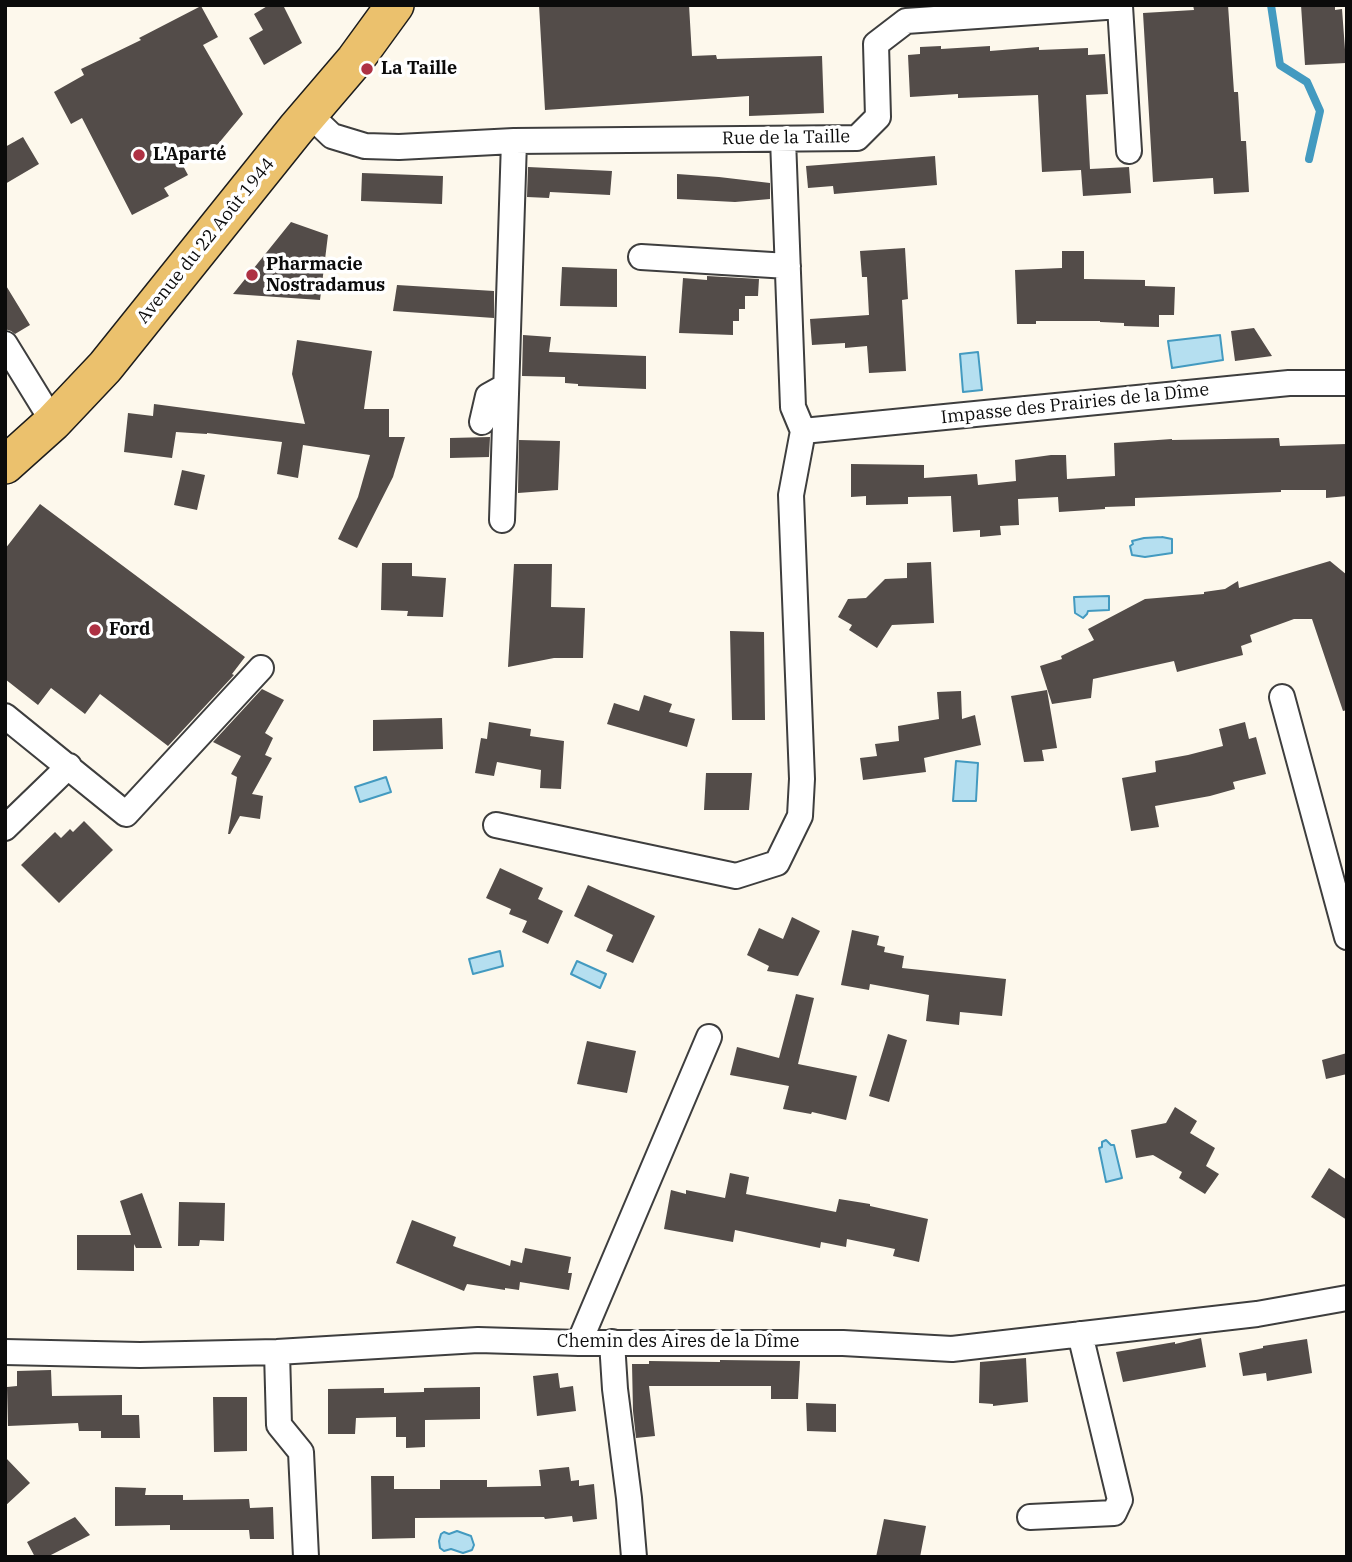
<!DOCTYPE html>
<html>
<head>
<meta charset="utf-8">
<style>
	body { margin:0 }
	#map { position:relative; width:1352px; height:1562px; overflow:hidden; background:#fdf8ec; font-family:"IBM Plex Serif",serif }
	canvas { display:block }
	.frame { position:absolute; inset:0; border:7px solid #0b0b0b; pointer-events:none }
</style>
</head>
<body>
<div id="map">
<canvas width="1352" height="1562"></canvas>
<div class="frame"></div>
</div>
<script>
const ctx = document.querySelector('canvas').getContext('2d');
ctx.lineJoin = 'round';
function fillPath(path, color) {
  ctx.fillStyle = color;
  ctx.fill(path, 'evenodd');
}
function poly(rows) {
  const path = new Path2D();
  for (const r of rows) {
    path.moveTo(r[0], r[1]);
    for (let i = 2; i < r.length; i += 2) path.lineTo(r[i], r[i + 1]);
  }
  return path;
}
function strokePath(path, color, width, dash) {
  ctx.strokeStyle = color;
  ctx.lineWidth = width;
  ctx.lineCap = dash ? 'butt' : 'round';
  ctx.setLineDash(dash || []);
  ctx.stroke(path);
}
function label(font, color, halo, rows, align = 'center') {
  ctx.font = font + ' "IBM Plex Serif",serif';
  ctx.lineWidth = 7;
  ctx.setLineDash([]);
  ctx.textBaseline = 'middle';
  ctx.strokeStyle = halo;
  ctx.fillStyle = color;
  for (const [text, x, y, turn = 0] of rows) {
    ctx.save();
    ctx.translate(x, y);
    ctx.rotate((+turn || 0) * Math.PI / 180);
    ctx.textAlign = isNaN(turn) ? turn : align;
    if (halo) ctx.strokeText(text, 0, 0);
    ctx.fillText(text, 0, 0);
    ctx.restore();
  }
}
const water = poly([
	[1220,335,1223,360,1172,368,1168,341,1220,335],
	[978,352,982,390,963,392,960,354,978,352],
	[1162,537,1172,539,1172,553,1145,557,1132,555,1130,546,1133,544,1132,541,1144,538,1162,537],
	[1109,596,1109,610,1088,611,1087,614,1083,618,1075,613,1074,597,1109,596],
	[956,761,978,763,976,801,953,801,956,761],
	[386,777,391,792,360,802,355,787,386,777],
	[500,951,503,966,473,974,469,959,500,951],
	[577,961,606,974,600,988,571,974,577,961],
	[1106,1140,1111,1145,1114,1145,1122,1178,1106,1182,1099,1148,1102,1147,1102,1142,1106,1140],
	[457,1531,471,1536,474,1545,472,1550,463,1553,451,1549,444,1551,440,1548,439,1541,441,1534,444,1532,449,1534,457,1531]
]);
fillPath(water, '#b5dff0');
strokePath(water, '#439ac0', 2);
strokePath(poly([
	[1271,5,1280,65,1307,82,1320,111,1309,159]
]), '#439ac0', 8);
fillPath(poly([
	[269,5,283,5,302,43,264,65,249,38,263,30,254,14],
	[539,5,689,5,692,56,716,55,717,59,822,56,824,113,749,116,749,96,545,110],
	[1193,5,1228,5,1234,92,1238,92,1241,141,1246,141,1249,192,1214,194,1213,178,1153,182,1143,13,1194,10],
	[1301,5,1335,5,1335,10,1342,9,1346,63,1305,65],
	[201,6,218,37,203,45,243,114,218,144,181,162,188,175,164,188,169,196,132,215,82,118,71,124,54,92,84,75,81,69,141,40,139,38],
	[941,46,941,49,990,46,990,51,1039,47,1039,50,1088,48,1088,55,1105,54,1108,94,1086,95,1090,169,1129,167,1131,193,1083,196,1081,170,1042,172,1038,95,958,98,958,94,910,97,908,55,920,54,920,47],
	[23,137,39,164,5,184,5,147],
	[935,156,937,185,834,194,833,186,808,188,806,166],
	[528,167,612,171,610,195,550,192,549,198,527,197],
	[362,173,443,176,442,204,361,201],
	[677,174,719,177,770,183,770,199,735,202,677,199],
	[291,222,328,235,320,300,233,294],
	[905,248,908,299,902,300,906,371,869,373,867,346,845,348,845,343,812,345,810,319,869,315,867,277,862,277,860,251],
	[1062,251,1084,251,1084,279,1145,280,1145,286,1175,287,1174,315,1159,315,1159,327,1124,326,1124,323,1100,322,1100,321,1036,321,1036,324,1017,324,1015,270,1062,268],
	[562,267,617,269,617,307,560,306],
	[707,276,759,279,758,296,745,296,745,309,739,309,739,321,733,321,733,335,679,333,683,278,707,280],
	[5,284,30,325,15,334,11,331,5,329],
	[397,285,494,291,494,318,393,311],
	[1254,328,1272,356,1235,361,1231,331],
	[523,335,551,337,549,352,646,356,646,389,578,386,578,384,565,383,565,377,522,376],
	[297,340,372,351,364,409,389,409,389,437,405,437,393,477,357,548,338,539,358,497,370,455,303,445,298,478,277,474,282,442,207,433,207,434,176,432,172,458,124,452,128,413,153,416,154,404,305,424,292,374],
	[490,437,489,457,450,458,450,438],
	[1279,438,1280,446,1347,444,1347,496,1326,498,1326,490,1281,490,1281,492,1135,498,1135,506,1105,507,1105,509,1059,512,1058,497,1018,499,1019,525,1000,526,1001,535,980,537,980,530,953,532,951,496,908,497,908,504,866,505,866,496,851,497,851,464,924,465,924,478,977,474,978,485,1016,481,1015,460,1051,455,1066,455,1067,479,1115,476,1114,443,1172,439,1172,440],
	[519,440,560,441,558,490,518,493],
	[182,470,205,475,197,510,174,505],
	[40,504,245,657,232,674,234,675,168,746,100,694,85,714,51,688,38,705,5,679,5,549],
	[1330,561,1347,575,1347,710,1343,711,1312,619,1294,619,1250,635,1252,642,1241,646,1243,655,1177,672,1174,661,1093,679,1091,698,1052,704,1040,666,1062,659,1061,656,1094,640,1088,629,1145,599,1204,594,1204,592,1225,589,1238,581,1239,588],
	[931,562,934,623,892,625,877,648,849,630,852,625,838,617,848,599,866,598,885,579,907,578,907,563],
	[382,563,412,563,412,576,446,578,443,617,407,616,408,611,381,610],
	[514,564,552,564,551,607,585,608,583,658,554,658,508,667],
	[730,631,764,632,765,720,732,720],
	[262,689,284,700,265,733,273,738,265,755,272,758,252,794,263,796,260,819,240,816,230,834,228,834,237,777,231,774,241,756,213,742],
	[1047,690,1057,748,1042,750,1044,761,1024,762,1011,696],
	[961,691,962,719,975,715,981,745,924,758,926,772,863,780,860,758,877,756,875,744,899,741,898,726,939,719,937,692],
	[644,695,672,704,669,712,695,719,687,747,607,724,614,703,639,711],
	[442,718,443,749,373,751,373,720],
	[489,722,531,729,530,736,564,741,561,789,540,788,541,770,497,762,494,776,475,773,481,738,487,739],
	[1245,722,1249,739,1256,737,1266,774,1233,782,1235,789,1210,796,1155,806,1159,827,1131,831,1122,778,1156,772,1155,761,1188,755,1223,746,1219,729],
	[706,773,752,773,749,810,704,810],
	[84,821,113,850,59,903,21,865,55,832,61,838,70,829,73,832],
	[500,868,543,888,538,899,563,911,548,944,522,932,527,921,509,914,511,909,486,898],
	[588,885,655,916,633,963,606,951,613,935,574,916],
	[792,917,820,931,798,976,767,971,769,966,747,955,759,928,783,939],
	[852,930,879,936,877,945,885,947,884,952,904,956,902,968,1006,979,1002,1016,960,1012,959,1025,926,1021,929,995,870,984,869,990,841,985],
	[796,994,814,998,798,1064,857,1076,846,1120,812,1112,811,1114,783,1109,789,1086,730,1075,737,1047,779,1058],
	[888,1034,907,1040,889,1102,869,1096],
	[587,1041,636,1051,627,1093,577,1084],
	[1347,1053,1347,1074,1326,1079,1322,1060],
	[1175,1107,1197,1121,1190,1133,1215,1148,1206,1166,1219,1174,1205,1194,1179,1178,1182,1172,1153,1155,1136,1158,1131,1130,1166,1123],
	[1329,1168,1347,1180,1347,1220,1311,1197],
	[730,1173,749,1177,746,1194,836,1212,839,1199,870,1204,870,1206,928,1219,919,1262,893,1256,895,1249,847,1239,846,1247,821,1242,820,1248,735,1230,733,1242,664,1229,671,1190,686,1194,686,1190,725,1198],
	[142,1193,162,1248,136,1248,134,1244,134,1271,77,1270,77,1235,131,1235,120,1201],
	[179,1202,225,1203,224,1241,200,1240,199,1246,178,1246],
	[412,1220,456,1237,453,1246,510,1266,511,1260,522,1263,525,1248,571,1257,568,1273,572,1273,569,1290,520,1282,519,1290,505,1288,505,1290,467,1284,464,1291,396,1263],
	[1201,1338,1206,1367,1123,1382,1116,1352,1175,1342,1175,1344],
	[1307,1339,1312,1373,1267,1381,1266,1373,1243,1376,1239,1353,1263,1348,1263,1346],
	[1026,1358,1028,1402,993,1406,993,1404,979,1403,980,1362],
	[720,1360,800,1361,798,1399,771,1399,771,1386,649,1386,655,1436,636,1438,633,1411,632,1364,649,1364,649,1361,720,1362],
	[51,1370,52,1396,122,1395,122,1415,139,1415,140,1438,101,1438,101,1431,79,1431,78,1423,8,1426,7,1387,17,1386,17,1371],
	[558,1373,560,1388,573,1386,576,1411,537,1416,533,1376],
	[480,1387,480,1419,425,1420,425,1447,406,1448,406,1437,396,1437,396,1417,356,1418,355,1434,328,1434,328,1389,384,1388,384,1393,424,1392,424,1388],
	[213,1397,247,1397,247,1451,214,1452],
	[806,1403,836,1404,836,1432,807,1431],
	[5,1457,30,1483,5,1506],
	[569,1467,571,1481,579,1480,579,1486,594,1484,597,1519,573,1522,572,1516,545,1519,544,1517,415,1518,415,1538,372,1539,371,1476,394,1476,394,1489,440,1489,440,1480,487,1480,487,1487,541,1486,539,1470],
	[115,1487,146,1488,145,1495,183,1495,183,1500,249,1499,250,1508,273,1507,274,1539,250,1539,249,1530,170,1530,170,1525,115,1526],
	[75,1517,90,1535,47,1557,35,1557,27,1542],
	[884,1519,926,1526,920,1557,876,1557]
]), '#534c49');
const street = poly([
	[309,114,332,136,365,146,399,147,514,141,857,138,878,117,876,44,906,21,1120,6,1129,151],
	[641,257,788,266],
	[5,344,53,422],
	[482,422,488,396,506,386],
	[803,431,1289,383,1347,383],
	[502,520,514,141],
	[1282,697,1347,937],
	[5,716,126,814,261,668],
	[496,825,736,876,777,863,800,816,802,779,791,495,803,431,793,407,783,139],
	[5,828,69,766],
	[612,1342,615,1389,629,1498,634,1557],
	[579,1343,709,1037],
	[5,1352,140,1355,277,1352,478,1340,579,1343,843,1343,952,1349,1257,1314,1347,1298],
	[277,1352,279,1425,301,1452,306,1557],
	[1030,1517,1114,1513,1120,1500,1080,1334]
]);
const primary = poly([
	[5,465,53,422,105,367,296,129,355,60,395,5]
]);
strokePath(street, '#3e3e3e', 28);
strokePath(primary, '#1c1c1c', 40);
strokePath(street, '#fff', 24);
strokePath(primary, '#ebc16d', 37);
for (const [x, y, r, color] of [
	[367,69,7,"#ae3143"],
	[139,155,7,"#ae3143"],
	[252,275,7,"#ae3143"],
	[95,630,7,"#ae3143"]
]) {
  const dot = new Path2D();
  dot.arc(x, y, r, 0, 2 * Math.PI);
  ctx.fillStyle = color;
  ctx.fill(dot);
  strokePath(dot, '#fff', 2.5);
}
label('bold 18px', '#0b0b0b', '#fff', [
	["La Taille",381,69],
	["L'Aparté",153,155],
	["Pharmacie",266,265],
	["Nostradamus",266,286],
	["Ford",109,630]
], 'left');
label('18px', '#0b0b0b', '#fff', [
	["Rue de la Taille",786,138,-1],
	["Avenue du 22 Août 1944",206,241,-51],
	["Impasse des Prairies de la Dîme",1075,404,-6],
	["Chemin des Aires de la Dîme",678,1342]
]);
</script>
</body>
</html>
